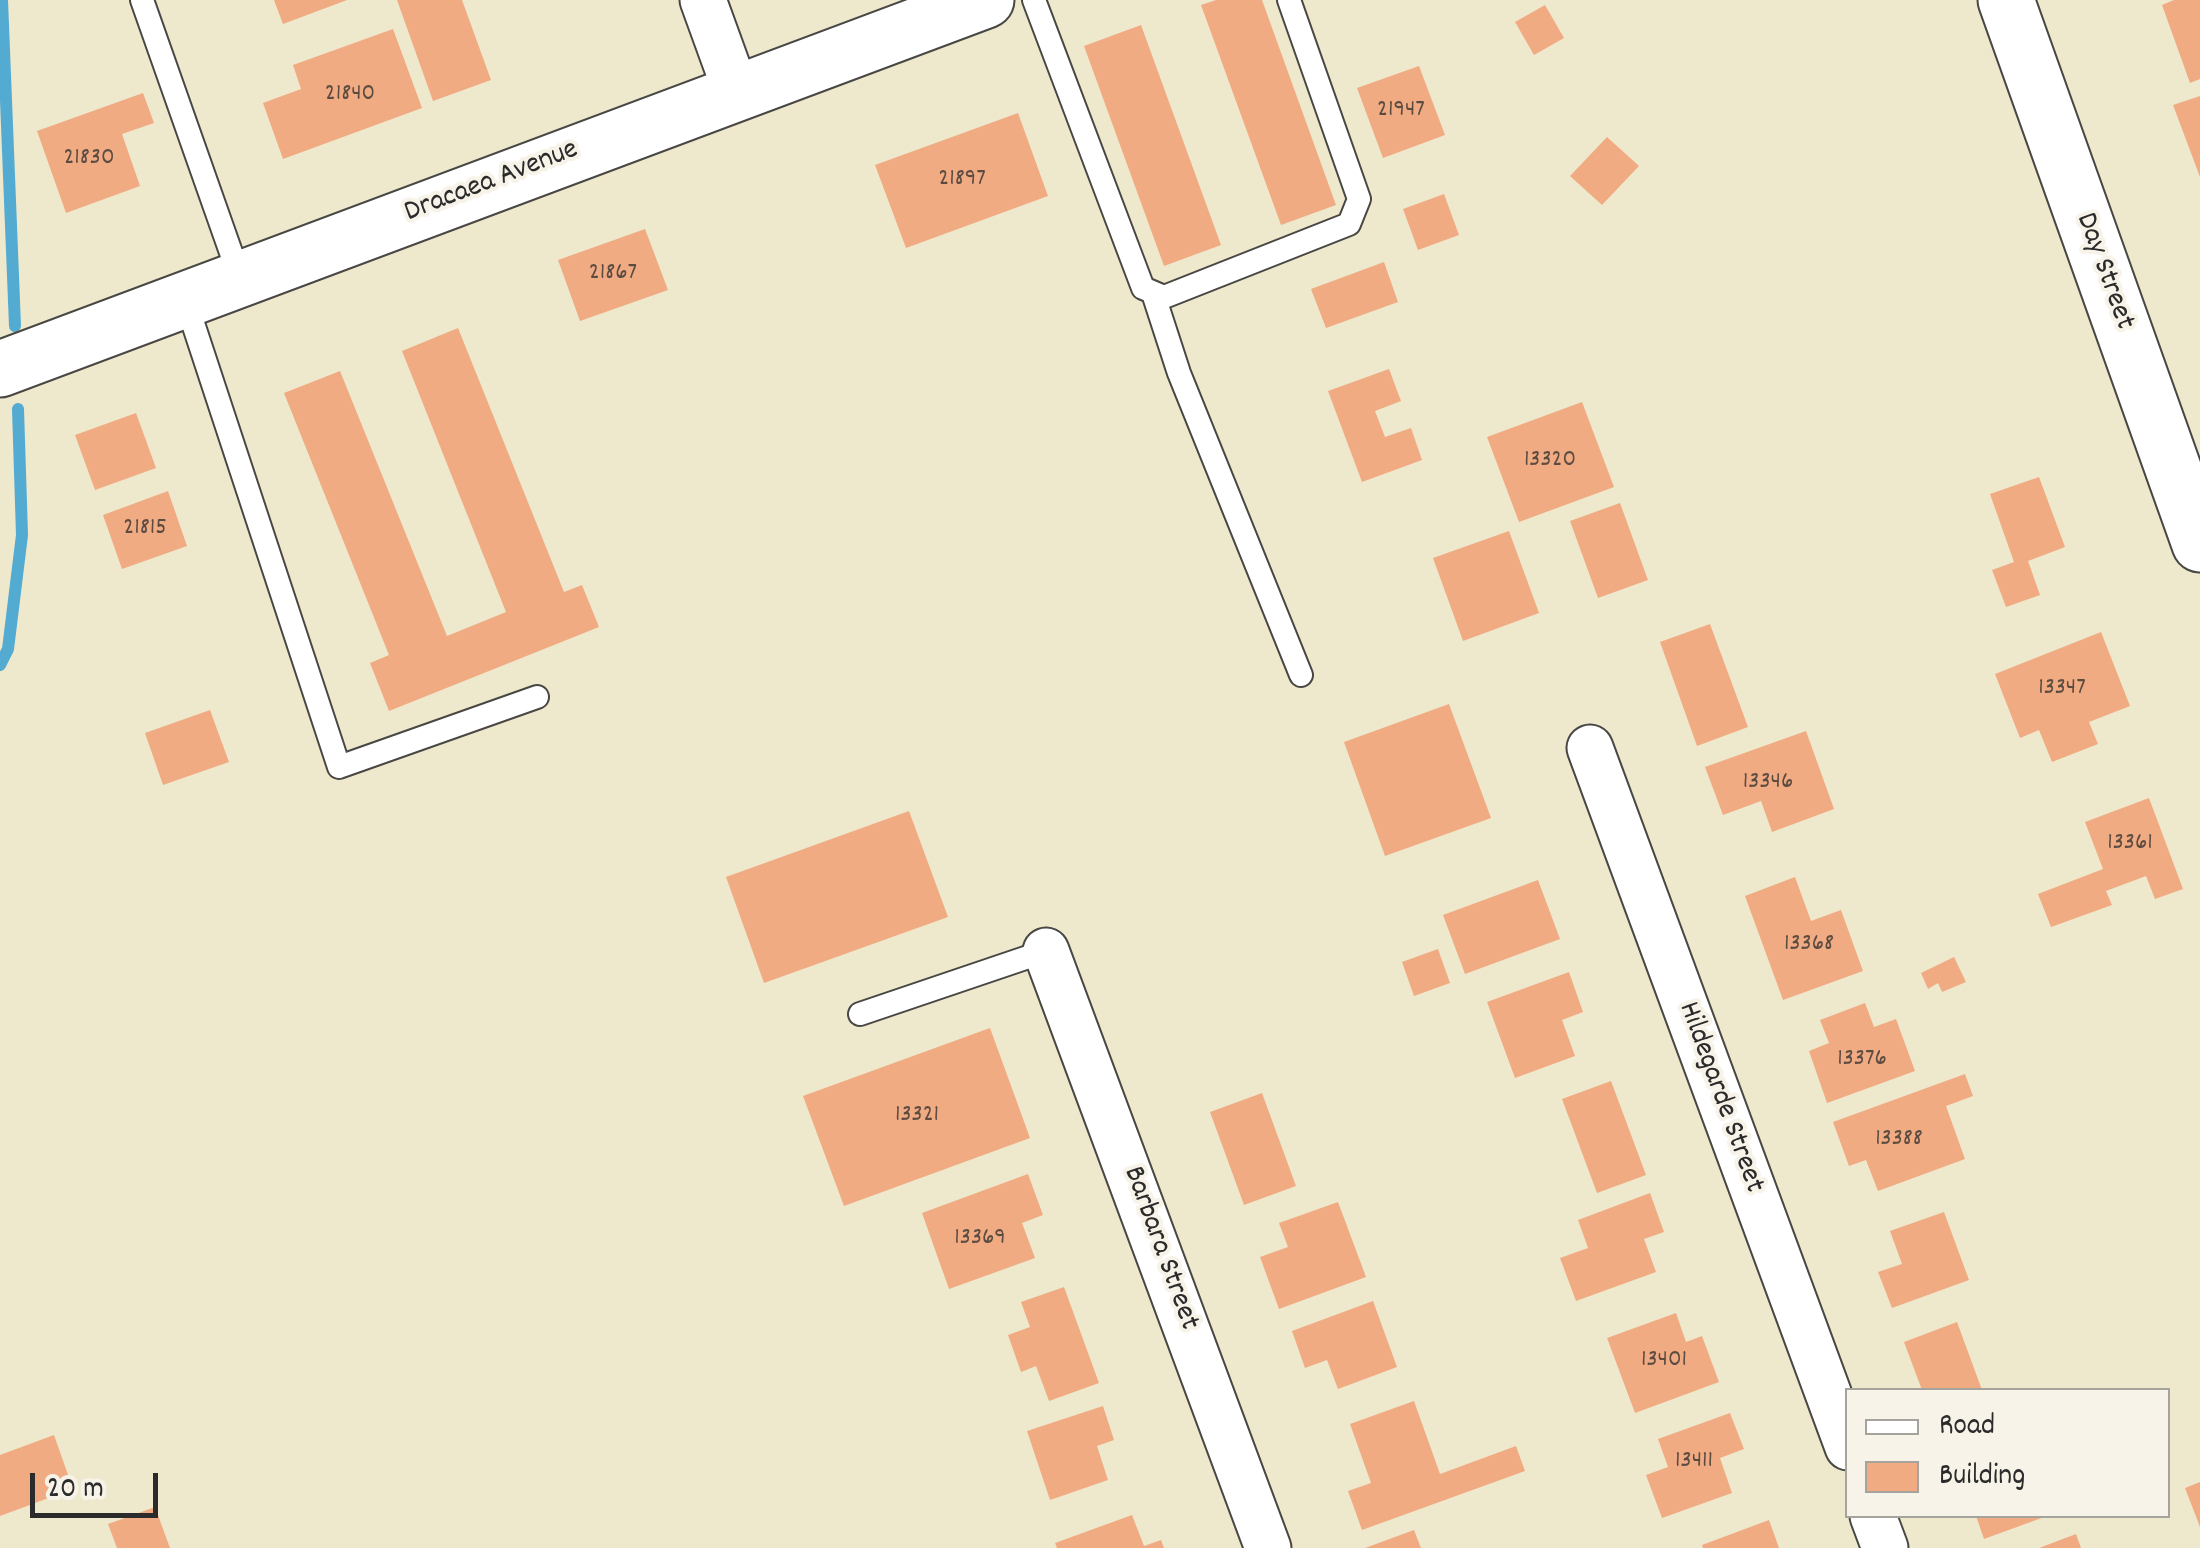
<!DOCTYPE html>
<html>
<head>
<meta charset="utf-8">
<style>
	body { margin:0 }
	#map { position:relative; width:2200px; height:1548px; overflow:hidden; background:#eee8cd; font-family:Dekko,sans-serif }
	canvas { display:block }
	.legend { position:absolute; left:1845px; top:1388px; width:325px; height:130px; box-sizing:border-box; background:#f7f3e8; border:2px solid #a5a39c; margin:0; padding:12px 18px; list-style:none; font-size:30px; color:#2b2b2b }
	.legend li { display:flex; align-items:center; gap:20px; height:50px }
	.legend b { width:50px; border:2px solid #a5a39c }
	.scale { position:absolute; left:30px; top:1473px; width:128px; height:45px; box-sizing:border-box; border:5px solid #2b2b2b; border-top:0; padding-left:12px; font-size:30px; line-height:35px; white-space:nowrap; color:#2b2b2b; -webkit-text-stroke:8px #f7f3e8; paint-order:stroke }
</style>
</head>
<body>
<div id="map">
<canvas width="2200" height="1548"></canvas>
<ul class="legend">
<li><b style="height:12px;background:#fff"></b>Road</li>
<li><b style="height:28px;background:#f1ab83"></b>Building</li>
</ul>
<div class="scale">20 m</div>
</div>
<script>
const ctx = document.querySelector('canvas').getContext('2d');
ctx.lineJoin = 'round';
function poly(rows) {
  const path = new Path2D();
  for (const r of rows) {
    path.moveTo(r[0], r[1]);
    for (let i = 2; i < r.length; i += 2) path.lineTo(r[i], r[i + 1]);
  }
  return path;
}
function strokePath(path, color, width, dash) {
  ctx.strokeStyle = color;
  ctx.lineWidth = width;
  ctx.lineCap = dash ? 'butt' : 'round';
  ctx.setLineDash(dash || []);
  ctx.stroke(path);
}
function fillPath(path, color) {
  ctx.fillStyle = color;
  ctx.fill(path, 'evenodd');
}
function label(font, color, halo, rows, align = 'center') {
  ctx.font = font + ' Dekko,sans-serif';
  ctx.lineWidth = 8;
  ctx.setLineDash([]);
  ctx.textBaseline = 'middle';
  ctx.strokeStyle = halo;
  ctx.fillStyle = color;
  for (const [text, x, y, turn = 0] of rows) {
    ctx.save();
    ctx.translate(x, y);
    ctx.rotate((+turn || 0) * Math.PI / 180);
    ctx.textAlign = isNaN(turn) ? turn : align;
    if (halo) ctx.strokeText(text, 0, 0);
    ctx.fillText(text, 0, 0);
    ctx.restore();
  }
}
strokePath(poly([
	[2,0,15,326],
	[0,665,8,649,22,535,18,409]
]), '#54abd1', 12);
fillPath(poly([
	[274,0,347,0,283,24],
	[397,0,462,0,491,80,433,101],
	[1216,0,1262,0,1336,205,1281,225,1201,5],
	[2174,0,2200,0,2200,79,2190,83,2162,5],
	[1545,5,1564,38,1534,55,1515,22],
	[1141,25,1221,245,1164,266,1084,46],
	[393,29,422,108,283,159,263,103,301,89,293,65],
	[1419,66,1445,135,1383,158,1357,88],
	[143,93,154,123,122,134,140,186,66,213,37,131],
	[2200,96,2200,177,2173,105],
	[1018,113,1048,196,906,248,875,165],
	[1607,137,1639,166,1602,205,1570,176],
	[1444,194,1459,235,1418,250,1403,209],
	[645,229,668,290,580,321,558,260],
	[1384,262,1398,302,1326,328,1311,289],
	[458,328,564,592,582,585,599,627,389,711,370,663,389,655,284,393,340,371,447,636,506,612,402,351],
	[1389,369,1401,401,1375,411,1385,437,1411,428,1422,460,1362,482,1328,391],
	[1582,402,1614,487,1519,522,1487,437],
	[136,413,156,468,95,490,75,435],
	[2039,477,2065,547,2028,561,2040,595,2006,607,1992,570,2014,562,1990,494],
	[168,491,187,546,122,569,103,515],
	[1620,503,1648,580,1598,598,1570,521],
	[1509,531,1539,613,1463,641,1433,558],
	[1710,624,1748,727,1697,746,1660,642],
	[2101,632,2130,706,2089,722,2098,744,2052,762,2039,730,2020,738,1995,674],
	[1449,704,1491,818,1385,856,1344,742],
	[210,710,229,762,163,785,145,733],
	[1806,731,1834,809,1772,832,1761,801,1723,815,1705,767],
	[2149,798,2183,889,2155,899,2146,876,2106,891,2112,905,2051,927,2038,894,2103,869,2085,822],
	[909,811,948,917,764,983,726,877],
	[1795,877,1811,921,1841,910,1863,971,1783,1000,1745,896],
	[1538,880,1560,939,1465,974,1443,915],
	[1438,949,1450,983,1414,996,1402,962],
	[1954,957,1966,982,1942,992,1938,983,1928,989,1921,973],
	[1569,972,1583,1012,1562,1020,1575,1056,1515,1078,1487,1002],
	[1865,1003,1874,1027,1896,1019,1915,1071,1827,1103,1809,1051,1829,1043,1820,1020],
	[990,1028,1030,1138,844,1206,803,1096],
	[1965,1074,1973,1096,1946,1106,1965,1159,1878,1191,1866,1160,1849,1166,1833,1122],
	[1611,1081,1646,1175,1597,1193,1562,1099],
	[1262,1093,1296,1186,1244,1205,1210,1112],
	[1028,1174,1043,1215,1022,1223,1035,1258,949,1289,922,1213],
	[1650,1193,1664,1232,1644,1239,1656,1272,1576,1301,1560,1258,1588,1248,1578,1220],
	[1338,1202,1366,1277,1279,1309,1260,1257,1288,1247,1279,1223],
	[1944,1212,1969,1280,1892,1308,1878,1272,1902,1264,1890,1231],
	[1064,1287,1099,1383,1049,1401,1036,1366,1021,1372,1008,1335,1030,1327,1021,1302],
	[1373,1301,1397,1367,1338,1389,1327,1360,1305,1368,1292,1331],
	[1676,1313,1686,1342,1702,1336,1719,1382,1635,1413,1607,1338],
	[1957,1322,1982,1390,1922,1390,1904,1342],
	[1414,1401,1440,1474,1516,1446,1525,1471,1362,1530,1348,1491,1371,1483,1350,1424],
	[1103,1406,1114,1440,1097,1446,1108,1480,1050,1500,1027,1431],
	[1730,1413,1744,1449,1720,1458,1732,1493,1662,1518,1646,1475,1668,1467,1658,1439],
	[54,1435,73,1489,0,1516,0,1455],
	[2200,1482,2200,1527,2185,1488],
	[155,1507,170,1548,117,1548,108,1524],
	[1132,1515,1144,1546,1161,1540,1164,1548,1057,1548,1055,1543],
	[1976,1516,2047,1516,1984,1539],
	[1769,1520,1779,1548,1703,1548,1702,1545],
	[1414,1530,1421,1548,1365,1548],
	[2076,1534,2081,1548,2039,1548]
]), '#f1ab83');
const service = poly([
	[142,0,240,278],
	[1034,0,1143,288,1164,297,1349,224,1359,199,1289,0],
	[1153,293,1179,373,1301,675],
	[185,299,339,767,537,697],
	[860,1014,1046,951]
]);
const minor = poly([
	[703,0,736,91],
	[1590,748,1848,1447],
	[1046,951,1268,1548],
	[1873,1516,1885,1548]
]);
const tertiary = poly([
	[0,369,986,0]
]);
const secondary = poly([
	[2006,0,2200,544]
]);
strokePath(service, '#484743', 26);
strokePath(minor, '#484743', 49);
strokePath(tertiary, '#484743', 59);
strokePath(secondary, '#484743', 59);
strokePath(service, '#fff', 22);
strokePath(minor, '#fff', 45);
strokePath(tertiary, '#fff', 55);
strokePath(secondary, '#fff', 55);
label('25px', '#5c4b41', null, [
	["21840",350,96],
	["21947",1401,112],
	["21830",89,160],
	["21897",962,181],
	["21867",613,275],
	["13320",1550,462],
	["21815",145,530],
	["13347",2062,690],
	["13346",1768,784],
	["13361",2130,845],
	["13368",1809,946],
	["13376",1862,1061],
	["13321",917,1117],
	["13388",1899,1141],
	["13369",980,1240],
	["13401",1664,1362],
	["13411",1694,1463]
]);
label('30px', '#2b2b2b', '#f7f3e8', [
	["Dracaea Avenue",492,183,-21],
	["Day Street",2103,272,70],
	["Hildegarde Street",1719,1098,70],
	["Barbara Street",1159,1249,70]
]);
</script>
</body>
</html>
